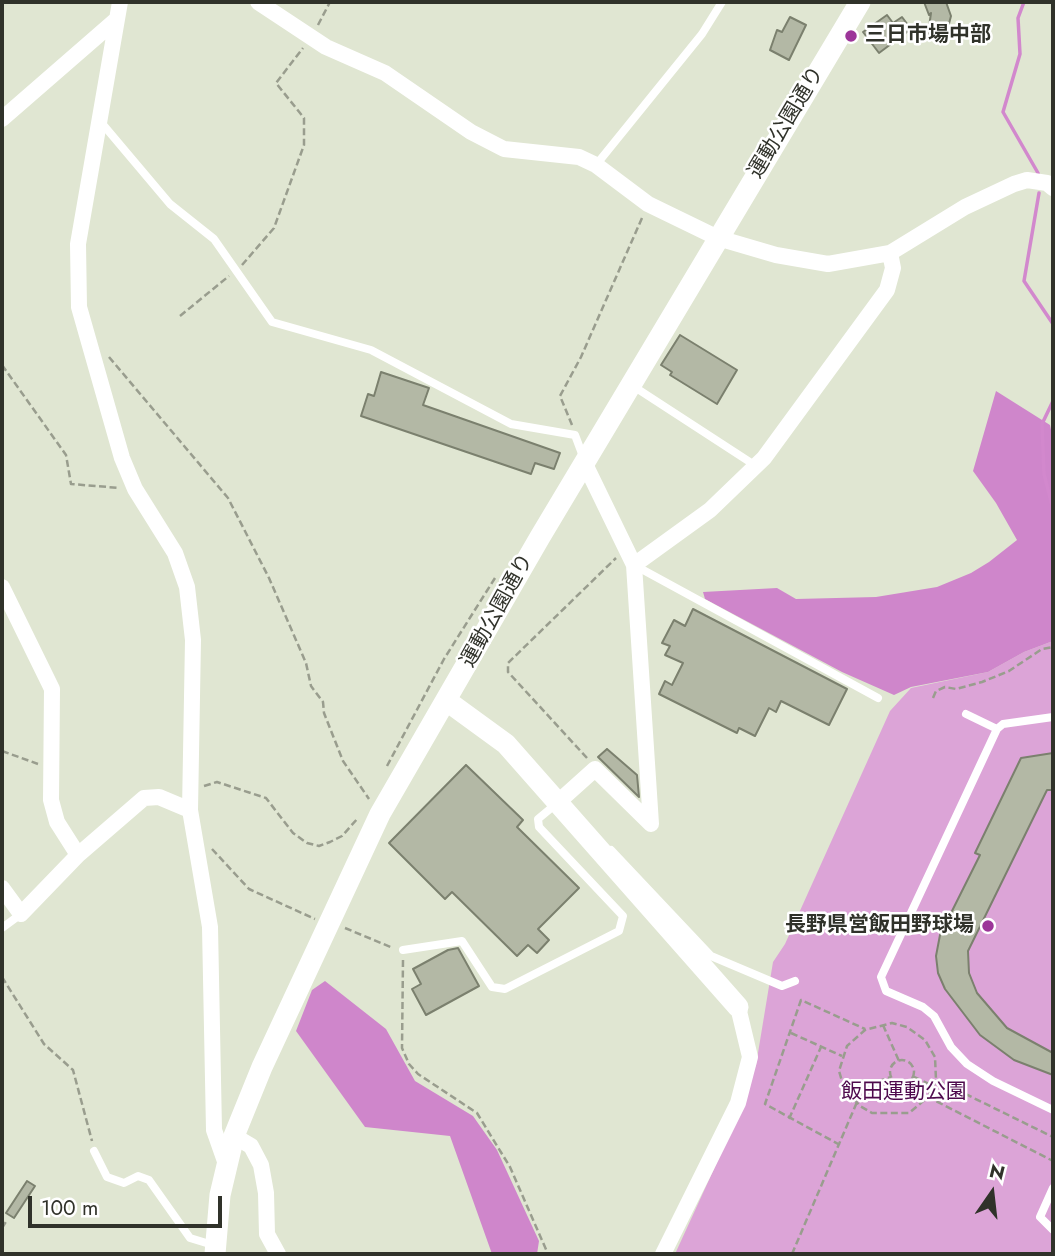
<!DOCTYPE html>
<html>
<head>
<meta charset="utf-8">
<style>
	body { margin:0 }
	#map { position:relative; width:1055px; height:1256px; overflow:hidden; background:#e0e6d2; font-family:Jost,sans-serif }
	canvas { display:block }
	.frame { position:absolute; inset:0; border:4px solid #30322a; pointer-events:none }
	.north { position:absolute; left:957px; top:1158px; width:70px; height:70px; -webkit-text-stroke:5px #fff; paint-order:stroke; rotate:14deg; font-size:19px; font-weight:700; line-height:28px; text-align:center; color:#30322a }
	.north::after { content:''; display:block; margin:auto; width:24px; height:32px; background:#30322a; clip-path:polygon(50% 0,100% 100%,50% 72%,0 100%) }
	.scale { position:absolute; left:28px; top:1196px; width:194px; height:32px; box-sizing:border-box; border:4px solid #30322a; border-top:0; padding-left:9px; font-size:21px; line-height:24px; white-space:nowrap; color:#30322a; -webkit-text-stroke:5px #fff; paint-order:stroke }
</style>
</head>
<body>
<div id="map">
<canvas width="1055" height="1256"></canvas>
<div class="frame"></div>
<div class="north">N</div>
<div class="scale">100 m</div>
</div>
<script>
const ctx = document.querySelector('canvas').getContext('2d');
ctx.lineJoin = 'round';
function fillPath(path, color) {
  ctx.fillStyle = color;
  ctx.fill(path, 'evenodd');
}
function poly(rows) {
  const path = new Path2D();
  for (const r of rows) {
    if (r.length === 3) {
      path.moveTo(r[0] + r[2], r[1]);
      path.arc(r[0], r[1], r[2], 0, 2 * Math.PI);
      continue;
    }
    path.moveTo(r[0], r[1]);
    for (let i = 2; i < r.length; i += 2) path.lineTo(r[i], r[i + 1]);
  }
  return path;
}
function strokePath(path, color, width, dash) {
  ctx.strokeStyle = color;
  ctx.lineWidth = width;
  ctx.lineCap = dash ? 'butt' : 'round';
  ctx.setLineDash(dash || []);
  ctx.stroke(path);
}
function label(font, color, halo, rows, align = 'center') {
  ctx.font = font + ' Jost,"Noto Sans JP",sans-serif';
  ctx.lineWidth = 5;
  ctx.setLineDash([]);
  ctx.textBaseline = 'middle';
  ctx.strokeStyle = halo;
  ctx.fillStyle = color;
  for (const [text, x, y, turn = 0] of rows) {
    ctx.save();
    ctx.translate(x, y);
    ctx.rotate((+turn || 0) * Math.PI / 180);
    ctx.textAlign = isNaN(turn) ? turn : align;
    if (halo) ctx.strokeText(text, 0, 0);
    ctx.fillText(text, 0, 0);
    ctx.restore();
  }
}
fillPath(poly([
	[1053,641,1053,1254,675,1254,719,1158,756,1065,773,962,785,944,890,711,911,688,988,672,1024,652]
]), '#dca4d7');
fillPath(poly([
	[996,391,1050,425,1053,439,1053,641,1024,652,988,672,911,687,894,695,842,672,705,599,703,592,777,588,796,599,876,597,937,587,971,573,989,562,1017,540,996,503,973,471],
	[325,981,386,1029,415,1081,473,1116,497,1150,539,1241,537,1254,492,1254,450,1136,365,1127,296,1031,312,990]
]), '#cf86cb');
strokePath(poly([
	[1024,2,1018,18,1020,54,1003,112,1038,173],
	[1039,193,1024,281,1053,324],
	[1053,401,1042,424,1044,474,1053,509]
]), '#d288cd', 3.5);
const building = poly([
	[924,2,946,2,951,16,945,39,928,34,931,13,929,15,924,2],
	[887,15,893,23,902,17,911,29,879,53,863,32,887,15],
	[790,17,806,25,789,60,770,50,777,30,782,32,790,17],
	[680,335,737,370,717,404,670,375,672,372,661,365,680,335],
	[381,372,429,388,423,405,560,453,554,469,535,463,531,474,361,416,368,394,374,396,381,372],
	[693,609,847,689,829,725,781,701,776,712,769,708,755,736,739,728,737,733,659,694,665,681,672,685,683,663,665,655,670,646,662,643,674,620,685,626,693,609],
	[607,749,637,775,639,797,598,757,607,749],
	[1053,753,1053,790,1047,790,968,951,969,973,977,993,1007,1028,1053,1053,1053,1075,1014,1060,980,1035,945,989,938,973,936,956,940,935,980,855,975,853,1021,758,1053,753],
	[466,765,523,820,517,827,579,888,538,929,549,940,537,953,528,945,517,956,452,892,445,899,389,843,466,765],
	[458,948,479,986,426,1015,412,989,421,984,413,969,448,950,458,948],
	[27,1181,35,1186,14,1218,6,1213,27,1181]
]);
fillPath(building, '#b3b8a5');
strokePath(building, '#7b806e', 2);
strokePath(poly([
	[318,25,330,2],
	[242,265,274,228,304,145,304,118,276,83,303,48],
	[180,316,229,276],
	[109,357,228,498,269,578,306,663,311,686,323,702,324,713,343,761,369,799],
	[2,365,66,455,71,484,120,488],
	[572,425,560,396,581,357,642,218],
	[933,698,936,691,945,687,956,689,982,682,1009,671,1042,649,1053,647],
	[2,751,38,764],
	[587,758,508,672,508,663,616,558],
	[387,766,444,659,495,578],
	[204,786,217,782,266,798,293,833,307,843,319,846,330,842,342,836,358,818],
	[212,849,249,889,315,919],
	[345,928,393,948],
	[403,960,402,1048,409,1064,418,1074,477,1113,510,1167,548,1254],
	[2,977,44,1044,73,1070,92,1141],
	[883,1025,899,1061],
	[791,1033,842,1056],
	[902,1072,12],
	[914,1077,933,1086],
	[937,1080,1053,1137],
	[848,1091,891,1077],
	[928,1097,936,1080,935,1057,925,1040,907,1027,892,1023,865,1030,847,1046,839,1071,844,1088,860,1106,872,1113,909,1113,928,1097,1053,1161],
	[789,1119,821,1047],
	[840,1145,765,1104,801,1000,865,1029],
	[2,1228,7,1220],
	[792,1254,857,1102]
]), '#999d8e', 2.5, [7, 3.5]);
strokePath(poly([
	[100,121,170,204,214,239,272,322,371,350,511,424,575,435,584,459],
	[596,165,702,34,722,2],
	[633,386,756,466],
	[634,565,878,698],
	[966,714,997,729],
	[1053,717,1003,724,997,729,881,977,886,991,923,1007,934,1016,951,1047,967,1064,993,1081,1053,1110],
	[611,850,711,956,782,986,795,981],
	[2,928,21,914],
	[403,950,462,941,492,987,505,989,619,931,623,916,539,827,538,819,556,804],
	[94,1151,107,1177,124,1183,138,1176,149,1180,190,1238,213,1245],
	[1053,1188,1040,1217,1053,1230]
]), '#fff', 8);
strokePath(poly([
	[120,2,78,244,79,307,122,458,135,489,175,553,187,587,193,640,190,810,210,927,214,1130,226,1164],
	[258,2,326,47,385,73,471,132,504,149,579,157,596,165,648,204,718,238,776,255,828,264,890,253,965,207,1014,184,1027,180,1047,183,1053,188],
	[2,119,117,19],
	[634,565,710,510,764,458,887,290,893,268,890,253],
	[2,587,52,689,51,800,57,822,78,855],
	[556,804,595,769,651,824,634,565,584,462],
	[2,888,21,914,78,855,144,798,159,797,190,810],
	[234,1136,251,1146,261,1165,266,1193,267,1234,278,1254],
	[663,1254,738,1103,750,1057,738,1007]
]), '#fff', 16);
strokePath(poly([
	[447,701,506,744,738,1007],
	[215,1254,220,1195,234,1136,262,1067,380,814,540,537,860,2]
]), '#fff', 21);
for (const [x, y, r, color] of [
	[851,36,7,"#9c3599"],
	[988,926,7,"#9c3599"]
]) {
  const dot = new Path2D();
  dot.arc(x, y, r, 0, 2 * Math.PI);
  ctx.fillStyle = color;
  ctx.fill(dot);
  strokePath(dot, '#fff', 2.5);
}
label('bold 21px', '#30322a', '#fff', [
	["三日市場中部",865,36],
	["長野県営飯田野球場",974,926,"right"]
], 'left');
label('21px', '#30322a', '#fff', [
	["運動公園通り",787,123,-59],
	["運動公園通り",498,611,-61]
]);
label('21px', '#4e0a4d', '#fff', [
	["飯田運動公園",904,1093]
]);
</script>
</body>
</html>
